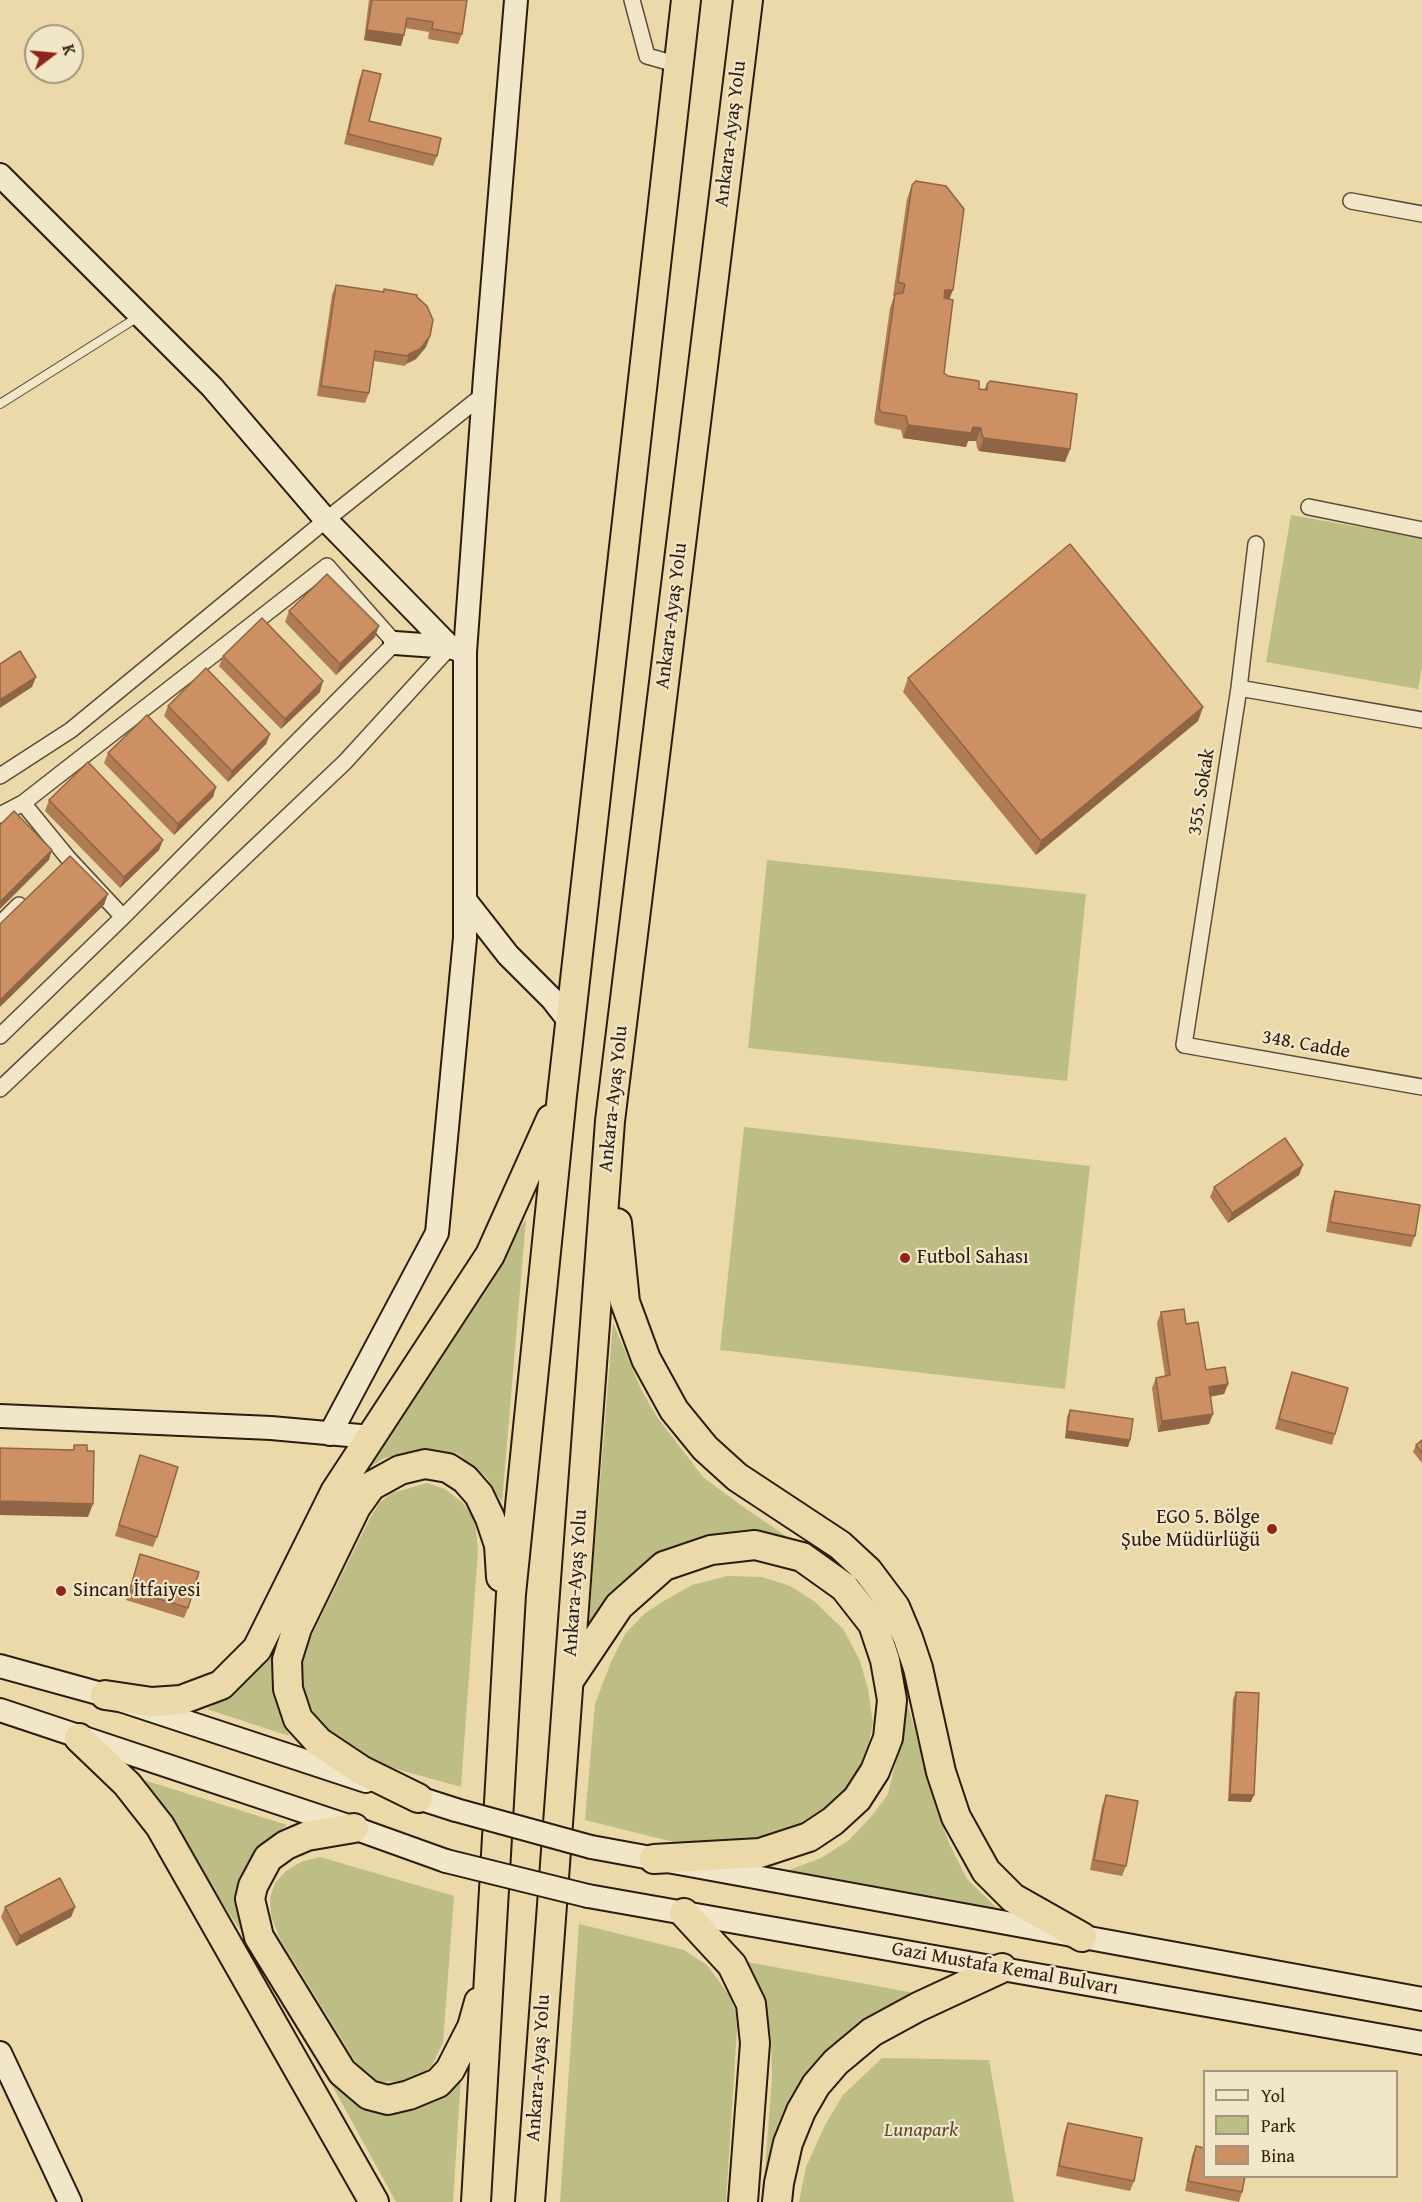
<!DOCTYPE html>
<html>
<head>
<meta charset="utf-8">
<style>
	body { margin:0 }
	#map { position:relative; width:1422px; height:2202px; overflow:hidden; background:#ebd9aa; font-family:"Gentium Book Plus",serif }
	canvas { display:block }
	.legend { position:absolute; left:1203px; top:2070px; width:195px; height:108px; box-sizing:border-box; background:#f2e6c8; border:2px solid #a3957e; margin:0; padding:8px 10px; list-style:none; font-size:18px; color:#2c1b0f }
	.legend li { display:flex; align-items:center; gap:12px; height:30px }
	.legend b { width:30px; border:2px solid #a3957e }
	.north { position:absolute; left:24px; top:24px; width:60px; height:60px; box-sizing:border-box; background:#f2e6c8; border:2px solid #a3957e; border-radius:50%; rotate:74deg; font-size:16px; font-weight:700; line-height:24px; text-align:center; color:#2c1b0f }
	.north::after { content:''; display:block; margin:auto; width:21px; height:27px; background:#8f2418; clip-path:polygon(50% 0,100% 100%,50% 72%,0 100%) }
</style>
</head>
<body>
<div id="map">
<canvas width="1422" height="2202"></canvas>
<ul class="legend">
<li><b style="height:8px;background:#f2e6c8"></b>Yol</li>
<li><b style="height:16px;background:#bdbe85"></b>Park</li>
<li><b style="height:16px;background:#cc9062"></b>Bina</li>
</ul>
<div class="north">K</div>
</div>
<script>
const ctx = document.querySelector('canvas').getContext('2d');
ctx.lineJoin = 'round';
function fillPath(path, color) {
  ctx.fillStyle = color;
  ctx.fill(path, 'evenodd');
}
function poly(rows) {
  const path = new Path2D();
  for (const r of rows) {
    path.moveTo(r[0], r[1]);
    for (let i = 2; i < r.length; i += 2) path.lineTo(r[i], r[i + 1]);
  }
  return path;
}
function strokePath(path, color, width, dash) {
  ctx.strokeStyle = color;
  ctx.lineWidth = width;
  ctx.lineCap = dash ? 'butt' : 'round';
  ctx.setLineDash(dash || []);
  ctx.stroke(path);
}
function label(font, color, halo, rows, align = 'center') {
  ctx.font = font + ' "Gentium Book Plus",serif';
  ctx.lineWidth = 4.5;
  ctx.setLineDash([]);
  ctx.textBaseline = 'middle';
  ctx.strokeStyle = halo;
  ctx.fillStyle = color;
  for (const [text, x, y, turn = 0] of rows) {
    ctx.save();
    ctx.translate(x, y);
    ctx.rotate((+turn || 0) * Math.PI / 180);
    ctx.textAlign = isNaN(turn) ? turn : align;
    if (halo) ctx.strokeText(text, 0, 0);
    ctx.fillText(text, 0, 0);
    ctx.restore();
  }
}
fillPath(poly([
	[1291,515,1422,538,1422,667,1418,689,1266,662],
	[767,860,1086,894,1067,1081,748,1048],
	[744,1127,1090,1166,1065,1389,720,1350],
	[526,1219,502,1502,487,1478,457,1453,436,1450,408,1453,384,1458,363,1472],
	[613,1323,641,1389,657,1417,703,1477,742,1506,846,1577,719,1544,588,1630],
	[427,1483,445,1489,463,1503,475,1520,478,1550,461,1787,353,1757,323,1728,310,1706,302,1681,302,1655,370,1518,380,1502,392,1493],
	[727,1576,762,1577,790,1586,814,1601,844,1630,860,1661,868,1689,873,1723,867,1751,854,1781,834,1808,812,1824,759,1845,690,1846,585,1820,595,1704,611,1662,625,1634,644,1614,662,1602,692,1585],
	[277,1638,273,1677,275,1701,289,1736,207,1709,226,1697,258,1670],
	[897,1667,938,1813,949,1843,967,1879,1002,1913,778,1874,821,1858,849,1840,871,1817,888,1794,903,1732],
	[144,1780,287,1825,267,1839,255,1853,247,1941],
	[320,1857,454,1896,443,2043,432,2065,423,2074,409,2081,379,2082,360,2069,280,1939,271,1916,270,1898,275,1883,287,1870,303,1861],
	[579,1924,684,1950,707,1965,729,1995,736,2013,737,2030,726,2202,560,2202],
	[742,1961,925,1995,778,2132,764,2183,772,2077,771,2036,762,2002],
	[310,2045,348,2091,461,2078,453,2202,396,2202],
	[882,2058,989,2060,1014,2202,799,2202,806,2167,825,2125,843,2095]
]), '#bdbe85');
const lane = poly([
	[0,404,138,317]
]);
const street = poly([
	[632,0,647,56,679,65],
	[1351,201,1422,214],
	[1309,507,1422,530],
	[1256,544,1239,688,1184,1045,1422,1087],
	[1239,688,1422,720],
	[0,776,71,730,326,520,483,395],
	[23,803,68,858,123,917],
	[0,815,23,803,327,566,395,643,123,917,0,1036],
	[0,924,19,905],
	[0,1089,345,762,450,647]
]);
const secondary = poly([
	[0,175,212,387,326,520,450,647,465,652,465,938,437,1233,330,1434],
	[395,643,450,647],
	[465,652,485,377,516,0],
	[465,900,508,955,552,999,570,1022],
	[0,1416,271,1428,371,1437],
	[0,1666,105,1695,366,1781],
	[0,1710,354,1828,446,1861],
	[403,1793,456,1810],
	[591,1847,1422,1999],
	[588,1896,1422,2043],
	[0,2053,70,2202]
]);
const highway = poly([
	[617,1223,625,1302,646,1359,674,1410,705,1448,737,1477,840,1545,868,1571,895,1607,908,1638,918,1668,941,1772,956,1817,986,1871,1013,1898,1082,1937],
	[570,1679,619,1606,664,1566,711,1550,755,1545,802,1557,844,1587,873,1624,885,1660,892,1700,888,1738,875,1771,857,1799,833,1821,809,1837,760,1853,654,1859],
	[105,1695,152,1702,181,1700,221,1685,257,1649,335,1492,490,1255,551,1119],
	[79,1738,127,1784,160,1826,374,2202],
	[418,1798,361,1770,319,1742,298,1719,288,1689,287,1660,297,1628,356,1507,371,1486,400,1470,425,1464,448,1468,465,1479,479,1495,490,1518,499,1545,501,1577],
	[354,1828,307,1836,286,1845,268,1858,253,1886,250,1899,259,1937,342,2072,369,2095,388,2100,409,2095,438,2083,450,2070,472,2027,479,2002],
	[684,1913,732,1965,751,2004,755,2043,743,2202],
	[476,2202,511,1594,562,1095,686,0],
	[530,2202,610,1121,748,0],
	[777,2202,779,2183,788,2143,801,2111,816,2085,836,2062,872,2032,918,2007,1002,1968]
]);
strokePath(lane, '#5c4a36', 10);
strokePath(street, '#5c4a36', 18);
strokePath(secondary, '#2c1b0f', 26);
strokePath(highway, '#2c1b0f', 32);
strokePath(lane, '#f2e6c8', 8);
strokePath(street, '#f2e6c8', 15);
strokePath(secondary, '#f2e6c8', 22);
strokePath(highway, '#ebd9aa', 28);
const secondaryBridge = poly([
	[456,1810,591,1847],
	[446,1861,588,1896]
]);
strokePath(secondaryBridge, '#2c1b0f', 26, []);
strokePath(secondaryBridge, '#f2e6c8', 22);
fillPath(poly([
	[369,0,467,0,462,34,458,44,428,39,429,32,405,28,401,46,364,40],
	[363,70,369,121,437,156,433,166,344,144,359,80],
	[912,185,950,300,944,373,948,376,979,389,984,390,987,384,1070,449,1065,462,979,451,977,448,976,441,968,441,966,447,903,438,901,430,876,425,874,422,890,308,894,296,893,296,907,199],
	[336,285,383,292,384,289,417,297,430,336,426,347,416,359,406,364,405,366,374,361,369,393,365,403,317,396,332,295],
	[289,611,375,637,336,675,285,622],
	[223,656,320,692,281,729,219,666],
	[908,678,1203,707,1198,721,1036,855,903,692],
	[168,706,270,734,266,744,228,782,164,716],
	[108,753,216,787,213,797,174,835,104,763],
	[49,800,163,840,159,850,120,888,45,811],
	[1303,1165,1299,1175,1228,1223,1210,1197,1214,1187],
	[1335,1191,1415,1236,1411,1247,1326,1232,1331,1201],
	[1161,1312,1186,1324,1206,1370,1228,1384,1224,1394,1210,1397,1209,1424,1158,1432,1152,1388,1156,1378,1165,1376,1157,1323],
	[1292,1372,1335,1434,1332,1445,1275,1429,1288,1383],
	[1070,1410,1130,1440,1128,1447,1065,1438,1067,1417],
	[1422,1440,1422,1463,1413,1452,1416,1445],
	[140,1455,157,1537,153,1547,115,1536],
	[140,1554,188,1608,184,1618,126,1600],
	[1236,1692,1251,1802,1228,1801,1233,1699],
	[1106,1795,1126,1866,1122,1876,1090,1870,1102,1806],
	[5,1907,75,1907,71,1917,16,1946,1,1917],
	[1068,2123,1134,2181,1130,2191,1056,2176,1064,2134],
	[1196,2146,1242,2192,1239,2202,1185,2191,1192,2156]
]), '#af7c54');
fillPath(poly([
	[367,30,404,35,401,46,364,40],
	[945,290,953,290,948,303,940,304],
	[430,336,426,347,416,359,406,364,409,354],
	[908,425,973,427,981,428,976,441,968,441,966,447,903,438],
	[984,438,1070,449,1065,462,979,451],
	[379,626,375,637,336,675,340,664],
	[36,677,32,687,0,708,0,700],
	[323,681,320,692,281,729,285,719],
	[1203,707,1198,721,1036,855,1041,841],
	[270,734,266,744,228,782,232,771],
	[216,787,213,797,174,835,178,824],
	[163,840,159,850,120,888,124,877],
	[52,850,49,860,0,909,0,902],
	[108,894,104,905,0,1007,0,1000],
	[1303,1165,1299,1175,1228,1223,1232,1213],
	[1228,1384,1224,1394,1205,1397,1209,1387],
	[1213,1414,1209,1424,1158,1432,1162,1421],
	[1067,1431,1130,1440,1128,1447,1065,1438],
	[0,1501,93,1504,88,1517,0,1515],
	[1230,1794,1254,1795,1251,1802,1228,1801],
	[75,1907,71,1917,16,1946,20,1936]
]), '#8f6545');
const building = poly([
	[372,0,467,0,462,34,432,29,433,22,407,18,404,35,367,30,372,0],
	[363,70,381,74,369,121,441,138,437,156,348,134,363,70],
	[916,181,946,186,964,209,953,290,945,290,944,298,953,300,944,373,948,376,979,381,979,389,987,390,987,384,990,381,1077,394,1070,449,984,438,982,435,981,428,973,427,971,433,908,425,906,416,881,412,879,408,895,294,903,293,905,284,898,282,912,185,916,181],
	[336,285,384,292,384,289,417,295,417,297,427,306,433,320,430,336,420,349,409,354,408,356,375,351,369,393,321,386,336,285],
	[1070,544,1203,707,1041,841,908,678,1070,544],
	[327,574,379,626,340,664,289,611,327,574],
	[262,618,323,681,285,719,223,656,262,618],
	[20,651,36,677,0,700,0,664,20,651],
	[206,668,270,734,232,771,168,706,206,668],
	[147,715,216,787,178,824,108,753,147,715],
	[88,762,163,840,124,877,49,800,88,762],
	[14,811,52,850,0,902,0,825,14,811],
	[70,856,108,894,0,1000,0,924,70,856],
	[1285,1138,1303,1165,1232,1213,1214,1187,1285,1138],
	[1335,1191,1420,1205,1415,1236,1330,1222,1335,1191],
	[1184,1309,1186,1324,1198,1322,1206,1370,1225,1367,1228,1384,1209,1387,1213,1414,1162,1421,1156,1378,1170,1375,1161,1312,1184,1309],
	[1292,1372,1348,1388,1335,1434,1279,1419,1292,1372],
	[1070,1410,1133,1419,1130,1440,1067,1431,1070,1410],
	[1422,1440,1422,1453,1416,1445,1422,1440],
	[74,1445,87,1445,87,1451,94,1451,93,1504,0,1501,0,1448,74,1450,74,1445],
	[140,1455,178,1467,157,1537,119,1525,140,1455],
	[140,1554,199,1572,188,1608,130,1590,140,1554],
	[1236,1692,1259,1693,1254,1795,1230,1794,1236,1692],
	[1106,1795,1138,1801,1126,1866,1094,1860,1106,1795],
	[60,1878,75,1907,20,1936,5,1907,60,1878],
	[1068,2123,1142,2138,1134,2181,1059,2166,1068,2123],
	[1196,2146,1204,2148,1204,2176,1245,2176,1242,2192,1188,2181,1196,2146]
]);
fillPath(building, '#cc9062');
strokePath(building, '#8f6545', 1.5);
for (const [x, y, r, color] of [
	[905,1258,6,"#8f2418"],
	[1272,1529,6,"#8f2418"],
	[61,1591,6,"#8f2418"]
]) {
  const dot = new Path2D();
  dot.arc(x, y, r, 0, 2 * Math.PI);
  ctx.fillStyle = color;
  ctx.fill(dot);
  strokePath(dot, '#f2e6c8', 2);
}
label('20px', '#2c1b0f', '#f2e6c8', [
	["Ankara-Ayaş Yolu",731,134,-83],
	["Ankara-Ayaş Yolu",672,616,-83],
	["355. Sokak",1202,792,-81],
	["348. Cadde",1306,1045,10],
	["Ankara-Ayaş Yolu",614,1099,-84],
	["Ankara-Ayaş Yolu",576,1583,-86],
	["Gazi Mustafa Kemal Bulvarı",1005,1969,10],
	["Ankara-Ayaş Yolu",539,2068,-86]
]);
label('20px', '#2c1b0f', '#f2e6c8', [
	["Futbol Sahası",917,1258],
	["EGO 5. Bölge",1260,1518,"right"],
	["Şube Müdürlüğü",1260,1541,"right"],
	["Sincan İtfaiyesi",73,1591]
], 'left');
label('italic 20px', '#584c32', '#f2e6c8', [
	["Lunapark",921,2131]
]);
</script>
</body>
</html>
